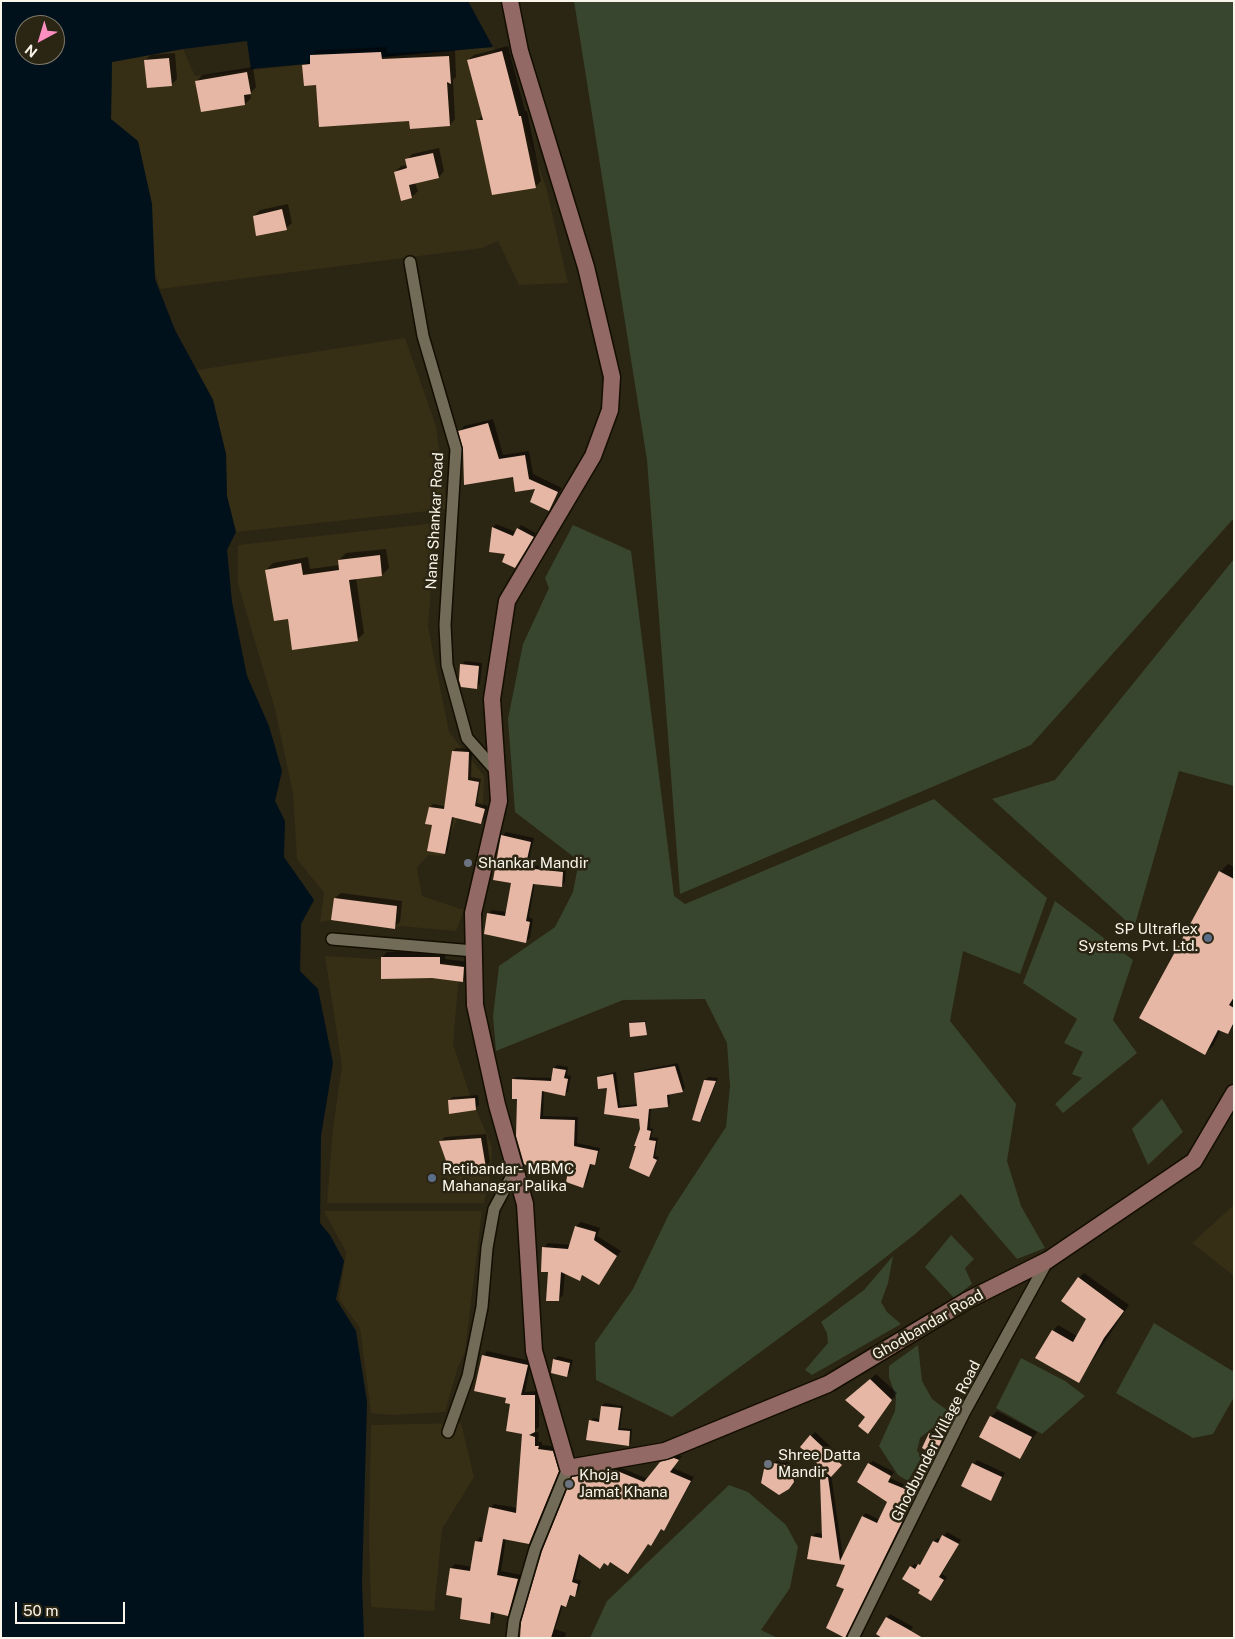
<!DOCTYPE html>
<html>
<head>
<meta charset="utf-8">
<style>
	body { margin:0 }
	#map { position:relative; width:1235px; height:1639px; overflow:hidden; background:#2b2513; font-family:"Public Sans",sans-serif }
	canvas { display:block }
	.frame { position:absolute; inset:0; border:2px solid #f9f5ea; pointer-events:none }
	.north { position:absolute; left:15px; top:15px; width:50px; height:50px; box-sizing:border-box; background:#2b2513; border:1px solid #7d7869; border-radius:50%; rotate:219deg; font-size:14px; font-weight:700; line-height:20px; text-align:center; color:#f9f5ea }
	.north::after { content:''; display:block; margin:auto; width:18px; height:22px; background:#fd8ec0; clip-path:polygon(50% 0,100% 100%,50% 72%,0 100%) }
	.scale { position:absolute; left:15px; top:1602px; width:110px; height:22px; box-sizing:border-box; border:2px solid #f9f5ea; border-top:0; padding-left:6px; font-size:15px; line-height:18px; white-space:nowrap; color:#f9f5ea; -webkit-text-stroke:4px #2b2513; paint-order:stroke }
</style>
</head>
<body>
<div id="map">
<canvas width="1235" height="1639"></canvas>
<div class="frame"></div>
<div class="north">N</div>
<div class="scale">50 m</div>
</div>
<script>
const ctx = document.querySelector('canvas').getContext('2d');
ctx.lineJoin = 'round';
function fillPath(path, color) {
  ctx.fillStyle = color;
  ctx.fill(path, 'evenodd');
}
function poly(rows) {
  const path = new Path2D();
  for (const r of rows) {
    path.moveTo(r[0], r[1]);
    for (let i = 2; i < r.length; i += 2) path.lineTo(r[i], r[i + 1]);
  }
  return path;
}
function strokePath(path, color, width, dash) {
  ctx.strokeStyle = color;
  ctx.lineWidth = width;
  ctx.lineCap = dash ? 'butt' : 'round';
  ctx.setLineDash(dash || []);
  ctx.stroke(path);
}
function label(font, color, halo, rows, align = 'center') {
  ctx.font = font + ' "Public Sans",sans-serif';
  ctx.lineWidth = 5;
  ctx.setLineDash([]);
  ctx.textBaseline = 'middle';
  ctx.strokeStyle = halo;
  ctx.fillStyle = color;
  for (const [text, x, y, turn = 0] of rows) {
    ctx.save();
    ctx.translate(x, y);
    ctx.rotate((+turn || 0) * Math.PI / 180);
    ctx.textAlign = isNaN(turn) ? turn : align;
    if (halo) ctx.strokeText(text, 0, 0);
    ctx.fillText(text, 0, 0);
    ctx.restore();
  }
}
fillPath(poly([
	[493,47,505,70,546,187,568,283,519,285,498,241,482,248,160,289,111,119,112,62,183,49,195,76,310,64,369,55],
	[405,338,436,426,447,509,236,532,227,496,226,454,213,400,197,370],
	[436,523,428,627,449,732,484,776,483,807,460,811,443,856,428,855,417,868,422,896,464,910,456,931,331,920,320,922,324,893,297,859,293,793,275,709,238,584,238,545],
	[325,956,460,964,453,1044,470,1095,492,1147,491,1172,484,1203,327,1203,333,1128,342,1066],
	[1234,1205,1234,1276,1192,1243],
	[324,1211,482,1211,465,1352,458,1367,445,1412,392,1415,371,1413,360,1328,339,1299,346,1252],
	[461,1423,474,1477,442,1529,434,1611,371,1607,369,1537,371,1425]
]), '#372e16');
fillPath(poly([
	[574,1,1234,1,1234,518,1031,745,680,894,647,460],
	[573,525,631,551,674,896,685,904,934,799,1047,898,1020,974,963,951,950,1021,1016,1104,1007,1161,1021,1206,1045,1248,1017,1259,961,1194,914,1235,827,1303,672,1417,596,1380,595,1343,633,1289,669,1214,726,1127,730,1086,727,1043,705,999,623,1000,496,1051,493,1016,499,966,555,927,573,892,579,861,515,812,508,719,523,644,549,588,545,578],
	[1234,559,1234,786,1179,771,1134,928,992,799,1055,780],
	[1055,901,1133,960,1113,1020,1137,1053,1063,1113,1055,1104,1082,1078,1072,1074,1083,1052,1064,1043,1077,1019,1023,983],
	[1162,1099,1183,1132,1148,1165,1132,1129],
	[951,1235,974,1259,965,1268,972,1284,954,1298,925,1267],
	[893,1256,888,1283,881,1302,887,1312,901,1324,812,1375,805,1370,828,1343,827,1333,821,1322,864,1290],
	[1154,1323,1234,1372,1234,1397,1213,1434,1193,1438,1116,1393],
	[918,1345,922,1381,932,1399,947,1410,962,1401,943,1435,932,1428,920,1438,917,1451,922,1456,908,1481,898,1475,879,1446,895,1411,896,1397,889,1377,889,1366],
	[1021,1358,1065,1381,1085,1396,1042,1434,996,1408],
	[729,1485,748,1492,786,1525,798,1547,790,1588,761,1630,778,1638,590,1638,607,1601]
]), '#384630');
fillPath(poly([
	[1,1,468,1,493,47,251,69,247,41,183,49,112,62,111,119,138,141,152,204,155,279,175,330,213,400,226,454,227,496,236,532,227,550,232,602,247,676,269,726,282,771,275,801,285,821,284,857,314,900,301,924,300,971,318,989,333,1063,321,1136,320,1223,330,1235,344,1261,336,1299,356,1331,367,1402,362,1583,364,1638,1,1638],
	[25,25,55,25,55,55,25,55]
]), '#00111b');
fillPath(poly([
	[508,46,525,111,527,111,541,181,535,187,477,121,483,115,468,60,474,55],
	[387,47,387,53,455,50,456,77,453,80,455,119,450,125,411,120,317,84,304,65,311,59,311,56,317,50],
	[175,53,177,79,172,84,145,60,151,55],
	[253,67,256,87,250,94,251,98,245,104,197,81,202,75],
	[439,148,444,171,439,177,415,183,418,191,412,197,402,199,395,172,401,166,408,165,407,160,412,154],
	[288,204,292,223,286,228,254,216,260,210],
	[493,419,503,455,529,451,533,474,562,488,549,509,537,488,465,449,460,431,464,426],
	[496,524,516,532,521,525,536,533,515,566,493,528],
	[386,549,389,568,382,575,356,578,364,633,357,640,289,617,266,570,273,563,308,557,310,569,340,565,339,560,346,553],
	[465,661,482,663,480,684,476,688,462,665],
	[456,748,472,749,471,777,481,779,477,803,488,806,484,819,481,823,454,816,448,850,445,853,433,824,430,807,433,804,445,806,453,751],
	[506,832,534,838,528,865,566,868,565,882,562,886,535,883,529,917,533,919,530,938,526,941,488,914,492,910,507,912,512,882,495,879,503,835],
	[1228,864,1234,867,1234,1026,1228,1032,1221,1030,1213,1046,1205,1053,1220,872],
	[341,893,402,901,400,922,394,927,335,898],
	[387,952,445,952,445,959,469,962,468,976,463,981,382,957],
	[646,1021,646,1034,630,1024,631,1022],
	[678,1063,685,1088,682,1091,669,1093,670,1103,667,1106,651,1107,650,1128,653,1129,651,1137,658,1138,655,1156,659,1157,649,1176,640,1118,605,1113,608,1087,599,1077,601,1075,616,1072,620,1106,638,1104,635,1074,638,1071],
	[557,1065,568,1067,567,1075,571,1076,568,1091,565,1094,544,1091,543,1116,578,1117,577,1143,600,1148,597,1160,592,1163,586,1183,583,1186,569,1171,519,1098,513,1080,516,1077,552,1078,554,1068],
	[709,1077,718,1078,703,1117,699,1121,705,1080],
	[478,1095,479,1105,475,1108,449,1100,453,1097],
	[486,1134,490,1162,485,1167,466,1163,440,1142,445,1137],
	[581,1222,600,1228,597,1236,621,1251,598,1284,584,1275,580,1279,565,1273,563,1295,558,1300,543,1248,548,1243,570,1245,576,1226],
	[1084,1273,1129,1305,1079,1381,1053,1331,1058,1325,1077,1336,1088,1319,1079,1278],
	[487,1351,531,1361,525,1392,539,1391,539,1427,534,1431,539,1433,538,1442,542,1442,542,1445,557,1447,562,1466,533,1538,528,1543,506,1538,501,1571,522,1575,511,1611,507,1615,494,1612,494,1618,489,1622,464,1597,451,1568,455,1564,472,1567,476,1542,480,1537,484,1538,490,1508,494,1504,518,1508,523,1433,508,1397,483,1356],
	[558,1356,573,1360,570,1372,566,1376,552,1372,554,1359],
	[876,1374,897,1393,868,1432,867,1417,853,1395],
	[605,1403,623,1406,620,1428,632,1429,631,1442,629,1445,591,1421,593,1418,600,1419,602,1406],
	[997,1411,1037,1432,1019,1458,991,1417],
	[934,1431,945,1436,935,1453,930,1434],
	[815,1432,845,1460,831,1474,843,1557,863,1516,866,1513,880,1520,889,1502,869,1464,873,1461,894,1472,890,1478,913,1488,925,1462,929,1459,933,1461,845,1637,847,1564,809,1558,812,1537,816,1533,823,1534,821,1479,825,1475,830,1474,802,1447],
	[678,1455,682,1456,673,1468,694,1477,667,1526,664,1530,662,1528,651,1544,648,1543,632,1569,628,1573,611,1561,581,1554,575,1579,581,1581,578,1592,572,1595,566,1606,563,1605,555,1629,566,1633,565,1638,520,1638,523,1623,573,1478,577,1474,619,1467,648,1479,665,1459],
	[778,1460,788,1461,795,1468,797,1477,789,1488,769,1466],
	[977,1460,1005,1473,991,1500,962,1485],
	[947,1532,961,1540,942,1574,947,1577,931,1600,922,1590,911,1567,915,1564,918,1566,923,1562,934,1541,938,1538,941,1540],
	[890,1614,913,1627,906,1638,887,1617]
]), '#0007');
fillPath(poly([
	[502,51,519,116,521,116,536,188,492,195,476,120,483,120,467,60],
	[381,52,382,59,449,56,451,84,447,82,450,126,410,129,409,121,319,127,316,85,304,86,302,65,310,64,310,55],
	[169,58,172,86,147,88,144,60],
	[247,72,251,94,244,95,245,105,201,112,195,81],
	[433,153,439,178,409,185,412,198,401,201,394,172,407,168,405,159],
	[282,209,287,230,256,236,253,216],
	[488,423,499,459,525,455,529,479,558,492,549,511,530,502,535,489,515,492,513,477,464,485,463,449,458,431],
	[492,527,513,536,517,528,534,537,515,568,502,562,505,554,489,552],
	[380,555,382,576,349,580,358,641,292,650,288,619,274,621,265,570,301,563,303,575,339,570,338,560],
	[460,664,479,666,477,689,461,687,459,680],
	[452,751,469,752,468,780,479,782,475,806,485,809,481,824,452,817,445,854,427,851,432,825,425,824,429,807,444,809],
	[501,835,531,842,525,868,563,872,562,887,533,884,526,921,530,922,526,943,484,934,487,913,505,916,511,883,493,880],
	[1219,871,1234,879,1234,997,1229,1005,1234,1008,1234,1022,1228,1034,1218,1030,1205,1055,1139,1018],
	[334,898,397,906,395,929,331,920],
	[381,957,440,957,440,964,464,967,463,982,432,978,381,979],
	[645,1022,647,1035,630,1037,629,1023],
	[675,1066,683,1092,667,1095,668,1107,649,1109,647,1130,651,1131,649,1140,656,1141,653,1158,657,1160,649,1177,629,1168,636,1146,634,1146,640,1129,639,1119,604,1114,607,1088,598,1089,597,1077,613,1074,618,1108,637,1106,634,1073],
	[553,1068,566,1070,564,1078,568,1079,565,1096,542,1091,540,1119,575,1120,574,1146,598,1151,595,1165,590,1164,583,1188,566,1182,568,1172,530,1167,524,1164,516,1136,517,1099,512,1099,512,1079,551,1081],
	[704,1080,716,1081,700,1122,692,1120],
	[475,1098,476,1110,449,1114,448,1100],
	[481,1138,486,1168,471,1175,466,1165,450,1172,439,1141],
	[575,1226,596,1232,594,1240,617,1256,599,1285,582,1275,580,1281,561,1272,559,1301,546,1301,548,1272,541,1272,542,1247,568,1249],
	[1078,1277,1124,1311,1104,1338,1079,1383,1035,1358,1052,1330,1073,1342,1086,1319,1061,1301],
	[482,1355,528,1365,521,1395,535,1395,535,1432,529,1435,535,1437,535,1446,539,1446,538,1449,553,1451,559,1471,529,1544,503,1539,497,1575,518,1579,508,1616,491,1612,490,1624,460,1619,462,1598,446,1595,450,1568,470,1571,475,1541,482,1542,489,1507,516,1513,522,1434,506,1431,510,1404,505,1403,506,1398,474,1391],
	[553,1359,570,1363,567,1377,551,1373],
	[870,1379,892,1400,868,1434,858,1426,865,1417,845,1400],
	[601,1406,621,1408,618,1430,630,1431,629,1446,586,1440,589,1420,599,1422],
	[990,1416,1032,1437,1020,1459,979,1437],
	[929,1433,942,1440,935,1455,922,1448],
	[810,1435,842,1465,831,1477,800,1447],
	[674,1458,679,1460,670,1472,691,1481,664,1531,661,1529,651,1546,648,1544,628,1574,610,1562,608,1566,604,1563,600,1569,579,1554,572,1582,578,1584,575,1597,570,1595,566,1607,561,1605,551,1638,520,1638,521,1622,542,1551,572,1477,615,1470,644,1482,660,1462],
	[924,1461,930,1465,845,1638,826,1628,844,1589,836,1586,845,1565,807,1559,811,1536,822,1538,820,1478,828,1477,840,1561,862,1516,877,1523,887,1502,857,1482,868,1463,891,1476,888,1482,910,1491],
	[773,1463,785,1465,792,1471,794,1482,789,1489,779,1495,761,1483,764,1469],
	[972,1463,1002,1477,991,1501,961,1486],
	[942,1535,959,1544,939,1577,944,1580,931,1601,918,1593,920,1590,902,1579,910,1566,915,1569,918,1564,920,1565,933,1541,938,1543],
	[886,1617,906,1628,923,1638,882,1638,876,1634]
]), '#e6b7a4');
const street = poly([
	[410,262,423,336,456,449,445,625,447,665,467,738,497,772],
	[332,939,474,951],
	[448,1432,468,1376,482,1307,487,1248,494,1209,515,1170],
	[512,1638,514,1621,535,1549,568,1468],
	[853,1638,964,1413,1048,1260]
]);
const secondary = poly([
	[510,1,520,51,586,267,612,377,610,410,593,456,507,601,492,699,499,801,473,913,475,1005,497,1105,525,1204,534,1351,568,1468,665,1451,828,1384,966,1301,1048,1260,1194,1161,1234,1093]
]);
strokePath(street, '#130e01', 14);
strokePath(secondary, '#130e01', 19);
strokePath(street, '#726b58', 11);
strokePath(secondary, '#926965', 16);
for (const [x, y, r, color] of [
	[468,863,5,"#6b7280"],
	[1208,938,5,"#5c6f8a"],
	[432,1178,5,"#5c6f8a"],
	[768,1464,5,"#6b7280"],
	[569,1484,5,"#6b7280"]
]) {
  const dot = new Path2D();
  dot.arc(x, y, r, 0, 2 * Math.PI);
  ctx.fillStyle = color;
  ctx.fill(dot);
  strokePath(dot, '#2b2513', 2);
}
label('15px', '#f9f5ea', '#2b2513', [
	["Nana Shankar Road",435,521,-87],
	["Ghodbandar Road",928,1325,-30],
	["Ghodbunder Village Road",936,1441,-63]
]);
label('15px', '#f9f5ea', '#2b2513', [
	["Shankar Mandir",478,863],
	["SP Ultraflex",1198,929,"right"],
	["Systems Pvt. Ltd.",1198,946,"right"],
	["Retibandar- MBMC",442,1169],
	["Mahanagar Palika",442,1186],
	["Shree Datta",778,1455],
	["Mandir",778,1472],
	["Khoja",579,1475],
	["Jamat Khana",579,1492]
], 'left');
</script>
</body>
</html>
